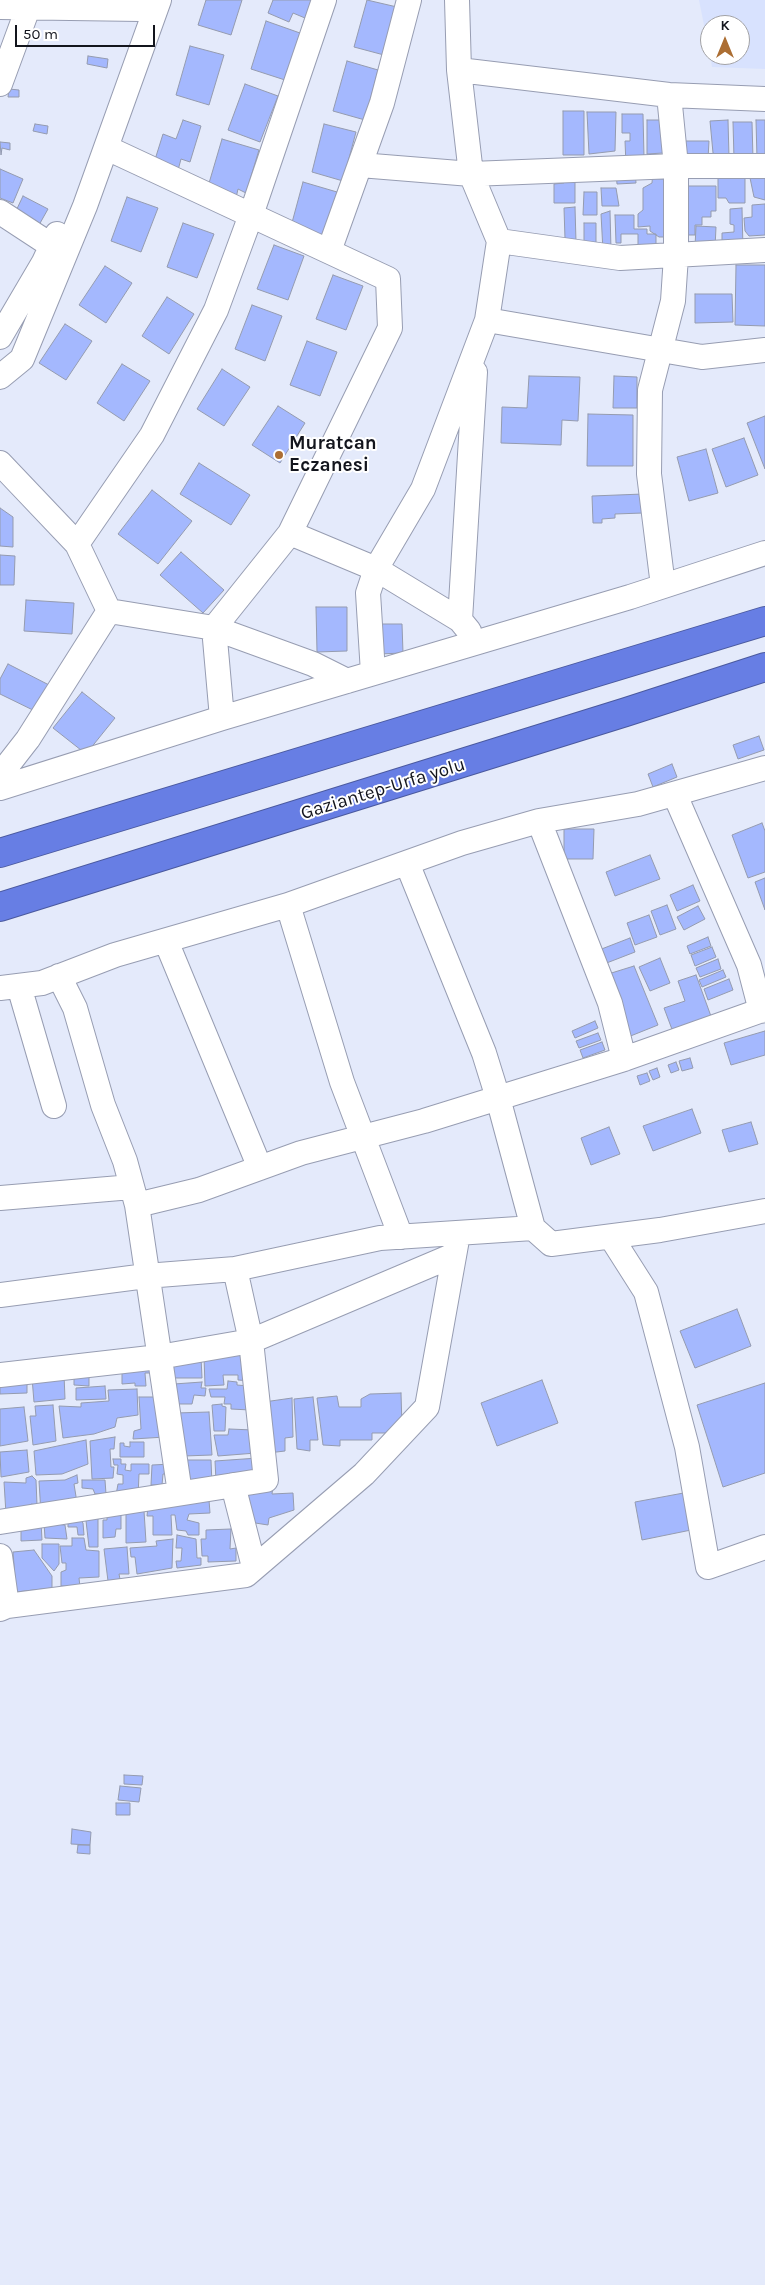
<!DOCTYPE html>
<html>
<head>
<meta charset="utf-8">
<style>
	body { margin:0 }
	#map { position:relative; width:765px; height:2285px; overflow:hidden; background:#e4eafb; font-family:Karla,sans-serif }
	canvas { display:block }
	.north { position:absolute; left:700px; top:15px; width:50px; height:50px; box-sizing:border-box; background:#fff; border:1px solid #a1a1a5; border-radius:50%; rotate:0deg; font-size:14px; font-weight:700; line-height:20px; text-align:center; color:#13151d }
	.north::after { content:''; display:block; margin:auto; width:18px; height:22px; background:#ac6e33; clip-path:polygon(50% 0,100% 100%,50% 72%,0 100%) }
	.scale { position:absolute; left:15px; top:25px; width:140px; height:22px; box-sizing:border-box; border:2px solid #13151d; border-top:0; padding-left:6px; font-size:15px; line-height:18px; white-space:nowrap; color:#13151d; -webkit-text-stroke:4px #fff; paint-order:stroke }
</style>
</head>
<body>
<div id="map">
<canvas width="765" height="2285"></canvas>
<div class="north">K</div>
<div class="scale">50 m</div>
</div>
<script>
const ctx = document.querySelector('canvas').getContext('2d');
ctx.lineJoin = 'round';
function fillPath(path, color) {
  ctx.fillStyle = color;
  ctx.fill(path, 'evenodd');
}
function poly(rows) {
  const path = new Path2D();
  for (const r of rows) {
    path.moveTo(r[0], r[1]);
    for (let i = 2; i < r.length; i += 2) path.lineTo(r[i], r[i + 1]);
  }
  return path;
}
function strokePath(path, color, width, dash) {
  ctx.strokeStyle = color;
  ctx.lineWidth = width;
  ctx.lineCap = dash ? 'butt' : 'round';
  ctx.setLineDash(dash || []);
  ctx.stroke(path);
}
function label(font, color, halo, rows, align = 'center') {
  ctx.font = font + ' Karla,sans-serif';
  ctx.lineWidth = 4;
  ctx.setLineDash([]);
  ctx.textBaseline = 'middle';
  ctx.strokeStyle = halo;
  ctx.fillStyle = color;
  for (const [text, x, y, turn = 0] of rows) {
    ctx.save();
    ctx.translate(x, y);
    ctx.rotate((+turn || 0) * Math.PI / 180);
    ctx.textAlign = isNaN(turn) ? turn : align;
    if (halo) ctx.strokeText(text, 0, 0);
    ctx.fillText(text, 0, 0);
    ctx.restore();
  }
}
fillPath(poly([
	[699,0,765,0,765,69,712,67,710,55,740,55,740,25,710,25,710,55]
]), '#d8e2fe');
const building = poly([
	[206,0,242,0,231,35,198,25,206,0],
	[273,0,312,0,305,18,293,13,289,22,268,13,273,0],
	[367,0,397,7,384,55,354,47,367,0],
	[266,21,300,33,285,80,251,69,266,21],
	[190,46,224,55,209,105,176,95,190,46],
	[88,56,108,59,107,68,87,64,88,56],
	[347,61,378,70,365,120,333,111,347,61],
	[245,84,278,96,260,142,228,130,245,84],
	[9,89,19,90,19,97,8,97,9,89],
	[563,111,584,111,584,155,563,155,563,111],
	[587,112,616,112,615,151,589,154,587,112],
	[622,114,643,114,644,157,626,165,625,141,630,141,630,133,622,133,622,114],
	[183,120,201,126,190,162,181,159,177,174,153,166,163,134,176,139,183,120],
	[647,120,662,120,663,153,647,154,647,120],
	[728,120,729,157,720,157,713,153,710,121,728,120],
	[756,120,765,120,765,160,757,159,756,120],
	[733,122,752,122,753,159,734,159,733,122],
	[35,124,48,126,47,134,33,131,35,124],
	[324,124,356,132,343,181,312,172,324,124],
	[222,139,259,150,246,193,238,189,236,198,207,190,222,139],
	[682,141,709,141,708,159,682,158,682,141],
	[0,142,10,143,10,150,2,148,1,155,0,142],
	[0,169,23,179,13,203,0,198,0,169],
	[635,170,636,183,617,184,616,171,635,170],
	[653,170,670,171,668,237,659,237,650,231,650,226,638,227,638,214,643,210,643,188,652,183,653,170],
	[575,172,575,203,554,203,554,184,564,183,564,173,575,172],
	[749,173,765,173,765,200,754,197,749,173],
	[718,174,745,174,745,203,729,203,726,198,718,198,718,174],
	[303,182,337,192,324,239,290,230,303,182],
	[688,186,716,186,716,211,711,211,711,217,702,217,702,225,695,225,695,235,687,235,688,186],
	[601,188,616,188,619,206,602,206,601,188],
	[584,192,597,192,597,215,583,215,584,192],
	[23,196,48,209,39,225,15,213,23,196],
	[127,197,158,208,141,252,111,241,127,197],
	[765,204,765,235,749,236,745,231,744,218,752,217,752,205,765,204],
	[575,207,576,242,565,239,564,208,575,207],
	[742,208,743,249,722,250,722,233,734,232,734,225,730,224,730,209,742,208],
	[610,211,611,250,603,251,601,214,610,211],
	[615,215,634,215,634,229,647,229,647,234,656,234,656,251,638,255,638,234,621,234,621,243,616,243,615,215],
	[183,223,214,234,197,278,167,267,183,223],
	[584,223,596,223,596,244,584,244,584,223],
	[696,226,716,227,715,248,695,247,696,226],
	[274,245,304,256,288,300,257,289,274,245],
	[736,265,765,265,765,326,735,325,736,265],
	[105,266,132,283,106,323,79,305,105,266],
	[333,275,363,286,346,330,316,319,333,275],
	[695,294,732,294,733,322,695,323,695,294],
	[167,297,194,314,169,354,142,336,167,297],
	[252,305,282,316,265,361,235,349,252,305],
	[65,324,92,341,66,380,39,363,65,324],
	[307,341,337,352,320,396,290,385,307,341],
	[122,364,150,381,124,421,97,403,122,364],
	[222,369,250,387,224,426,197,409,222,369],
	[529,376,580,377,578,421,562,420,561,445,501,443,502,407,527,408,529,376],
	[614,376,637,377,637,408,613,408,614,376],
	[278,406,305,423,280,463,252,445,278,406],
	[588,414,633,415,633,466,587,466,588,414],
	[765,416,765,469,747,423,765,416],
	[744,438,758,475,726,487,712,449,744,438],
	[706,449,718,493,689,501,677,457,706,449],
	[199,463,250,495,231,525,180,494,199,463],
	[152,490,192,521,158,564,118,534,152,490],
	[643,494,643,513,615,514,615,518,602,519,602,523,593,523,592,496,643,494],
	[0,508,13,517,13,547,0,546,0,508],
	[181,552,224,590,203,613,160,575,181,552],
	[0,555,15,556,14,585,0,585,0,555],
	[26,600,74,603,72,634,24,631,26,600],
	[316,607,347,607,347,651,317,652,316,607],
	[379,624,402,624,403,653,379,654,379,624],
	[8,664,53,687,39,713,0,694,0,679,8,664],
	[82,692,115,718,86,754,53,728,82,692],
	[759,736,764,750,738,759,733,745,759,736],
	[672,764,677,777,653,787,648,774,672,764],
	[762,823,765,831,765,872,748,878,732,835,762,823],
	[564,829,594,829,593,859,564,859,564,829],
	[650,855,660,879,615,896,606,872,650,855],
	[765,878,765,910,755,882,765,878],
	[693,885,700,901,677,911,670,895,693,885],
	[667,905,676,929,660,935,651,911,667,905],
	[698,906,705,919,684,930,677,917,698,906],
	[649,915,657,937,635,945,627,923,649,915],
	[708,937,711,946,690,954,687,946,708,937],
	[630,938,635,952,604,964,599,950,630,938],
	[712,947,716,957,695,966,691,955,712,947],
	[660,958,670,983,650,991,639,967,660,958],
	[718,959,721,969,700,977,696,968,718,959],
	[634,966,658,1025,628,1037,605,975,634,966],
	[723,970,726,977,702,987,699,980,723,970],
	[696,975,712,1019,673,1032,664,1008,685,1001,678,981,696,975],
	[729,979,733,990,708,1000,704,989,729,979],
	[595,1021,598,1028,575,1038,572,1031,595,1021],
	[765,1031,765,1055,731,1065,724,1043,765,1031],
	[598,1033,601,1040,579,1048,576,1041,598,1033],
	[602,1042,605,1050,583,1058,580,1050,602,1042],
	[690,1058,693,1068,682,1071,679,1061,690,1058],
	[676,1062,679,1070,671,1073,668,1065,676,1062],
	[657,1068,660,1077,653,1080,649,1071,657,1068],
	[647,1073,650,1081,640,1085,637,1076,647,1073],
	[692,1109,701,1133,653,1151,643,1126,692,1109],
	[751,1122,758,1144,729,1152,722,1130,751,1122],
	[609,1127,620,1154,591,1165,581,1138,609,1127],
	[737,1309,751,1346,695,1368,680,1331,737,1309],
	[247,1351,251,1381,238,1380,238,1375,223,1375,224,1385,205,1386,204,1356,247,1351],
	[201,1357,202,1378,172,1378,170,1360,201,1357],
	[156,1361,157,1373,145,1373,146,1386,135,1386,135,1383,122,1384,122,1365,156,1361],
	[74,1373,89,1373,89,1386,74,1385,74,1373],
	[64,1374,65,1399,34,1402,32,1378,64,1374],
	[27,1376,27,1393,0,1394,0,1380,27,1376],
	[542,1380,558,1423,497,1446,481,1403,542,1380],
	[228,1381,237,1382,237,1385,249,1386,250,1410,231,1409,231,1404,224,1404,225,1397,211,1397,209,1389,227,1389,228,1381],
	[202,1382,201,1388,206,1388,205,1396,194,1395,192,1404,175,1404,174,1384,202,1382],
	[765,1383,765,1473,723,1487,697,1405,765,1383],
	[105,1386,106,1399,76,1400,76,1388,105,1386],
	[137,1389,138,1415,117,1418,115,1427,94,1434,63,1438,59,1406,81,1407,81,1403,109,1401,108,1390,137,1389],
	[401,1393,402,1427,394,1433,372,1433,372,1440,340,1440,340,1446,323,1445,317,1398,337,1396,339,1407,361,1407,361,1399,370,1394,401,1393],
	[139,1397,163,1397,165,1437,133,1439,134,1431,141,1429,139,1397],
	[313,1397,318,1440,310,1440,310,1451,297,1449,294,1399,313,1397],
	[292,1398,293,1437,285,1438,285,1451,268,1453,264,1402,292,1398],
	[222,1404,222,1406,226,1407,225,1431,214,1431,212,1405,222,1404],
	[53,1405,56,1441,33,1445,30,1416,36,1416,35,1406,53,1405],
	[24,1407,28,1441,0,1446,0,1409,24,1407],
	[209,1412,212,1455,184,1456,176,1413,209,1412],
	[229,1429,253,1430,256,1453,218,1456,214,1435,228,1435,229,1429],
	[115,1437,114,1449,110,1449,111,1467,114,1467,113,1478,92,1479,90,1441,115,1437],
	[86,1440,88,1464,62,1474,36,1475,34,1451,86,1440],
	[130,1442,144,1442,144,1457,120,1457,120,1443,124,1443,124,1446,130,1447,130,1442],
	[27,1450,29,1472,1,1477,0,1452,27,1450],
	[258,1458,261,1476,216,1481,215,1461,258,1458],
	[113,1459,121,1459,121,1464,126,1464,125,1470,131,1471,131,1464,149,1464,149,1474,139,1474,138,1497,116,1495,118,1484,123,1484,123,1475,117,1474,118,1465,114,1465,113,1459],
	[184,1460,211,1460,212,1485,188,1490,184,1460],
	[172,1464,172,1474,163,1474,162,1485,151,1485,152,1465,172,1464],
	[77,1475,78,1483,74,1484,78,1509,41,1514,39,1481,65,1480,77,1475],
	[32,1476,36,1480,37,1505,31,1504,30,1514,6,1514,4,1482,26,1483,26,1478,32,1476],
	[82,1480,105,1480,106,1494,95,1494,93,1489,82,1488,82,1480],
	[273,1486,272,1494,293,1493,294,1510,269,1518,268,1525,249,1522,247,1496,249,1490,273,1486],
	[689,1492,696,1529,642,1540,635,1502,689,1492],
	[209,1500,210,1513,189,1514,187,1520,199,1523,199,1535,188,1535,186,1531,177,1530,175,1515,171,1515,172,1535,153,1535,153,1516,147,1516,148,1506,209,1500],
	[144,1511,146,1542,126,1543,126,1512,144,1511],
	[85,1512,98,1517,98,1547,89,1547,85,1512],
	[107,1513,121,1513,121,1529,116,1529,115,1537,103,1538,103,1520,107,1520,107,1513],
	[68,1517,79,1518,83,1523,84,1535,78,1535,77,1527,68,1527,68,1517],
	[21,1522,41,1522,42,1540,21,1541,21,1522],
	[44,1523,65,1525,67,1539,45,1538,44,1523],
	[231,1529,230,1549,236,1548,236,1561,208,1562,208,1556,202,1556,201,1539,206,1539,206,1530,231,1529],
	[177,1535,196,1539,197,1558,201,1558,201,1565,177,1568,176,1561,181,1561,182,1548,176,1548,177,1535],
	[72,1538,84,1538,86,1550,99,1551,99,1577,79,1578,80,1587,61,1586,61,1572,66,1570,66,1563,62,1563,60,1546,72,1546,72,1538],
	[173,1539,172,1568,137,1574,135,1557,131,1557,130,1548,157,1546,156,1541,173,1539],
	[42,1544,59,1544,59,1564,54,1571,42,1558,42,1544],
	[127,1547,129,1574,119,1574,120,1579,108,1581,104,1549,127,1547],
	[34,1550,52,1576,52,1588,16,1592,13,1552,34,1550],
	[124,1775,143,1776,142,1785,124,1784,124,1775],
	[120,1786,141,1788,139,1802,118,1800,120,1786],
	[116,1803,130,1803,130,1815,116,1815,116,1803],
	[72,1829,91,1832,90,1845,71,1844,72,1829],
	[78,1845,90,1845,90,1854,77,1853,78,1845]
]);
fillPath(building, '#a4b8fe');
strokePath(building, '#949baf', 1);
const minor = poly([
	[0,7,141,9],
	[459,70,669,95,765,99],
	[0,84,28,8],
	[107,148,388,279,390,328,290,533,214,628,222,718],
	[360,165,471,174,676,166,765,166],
	[0,212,52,246],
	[499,241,620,258,765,250],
	[329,251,382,103,409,0],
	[487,320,702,357,765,350],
	[0,337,44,262,57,234],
	[0,377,22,359,85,206,159,0],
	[0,463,77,544,109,611,214,628,313,664,347,681],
	[290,533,376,569,460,620,469,631],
	[77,544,152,435,216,310,251,215,324,0],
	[663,586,649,474,650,390,673,301,676,256,676,166,669,95],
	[460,620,475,372],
	[373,673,368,593,376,569,423,489,487,320,499,241,471,174,459,70,457,0],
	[0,775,28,739,109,611],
	[0,788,222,718,630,597,765,553],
	[675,795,749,965,761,1011],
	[539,821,610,1003,624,1059],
	[407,863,484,1053,498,1098,533,1228],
	[288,905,342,1082,401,1237],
	[166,941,260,1168],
	[59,976,75,1008,103,1105,125,1161,137,1205,199,1190,301,1153,424,1121,624,1059,765,1009],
	[19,986,54,1106],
	[0,988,42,983,115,955,288,905,462,843,539,821,638,804,765,768],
	[0,1198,132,1187],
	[137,1205,180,1493],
	[611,1237,646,1292,687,1447,708,1567,765,1547],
	[0,1295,146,1276,235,1269,380,1238,533,1228,551,1244,660,1230,765,1211],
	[0,1375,159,1357,251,1341,454,1255],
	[233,1485,254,1567],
	[0,1522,266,1480,251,1341,235,1269],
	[0,1556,7,1606],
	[0,1609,7,1606,246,1575,364,1474,427,1407,458,1234]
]);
const highway = poly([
	[0,853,765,621],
	[0,907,626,712,765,667]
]);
strokePath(minor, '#979db2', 26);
strokePath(highway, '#4a599e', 30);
strokePath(minor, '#fff', 24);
strokePath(highway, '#677ee4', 28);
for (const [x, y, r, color] of [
	[279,455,5,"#ac6e33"]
]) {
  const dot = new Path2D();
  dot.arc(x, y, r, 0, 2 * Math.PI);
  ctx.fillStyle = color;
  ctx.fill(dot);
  strokePath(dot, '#fff', 2);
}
label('bold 19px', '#13151d', '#fff', [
	["Muratcan",289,444],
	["Eczanesi",289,466]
], 'left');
label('19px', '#13151d', '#fff', [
	["Gaziantep-Urfa yolu",383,789,-17]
]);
</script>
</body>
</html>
